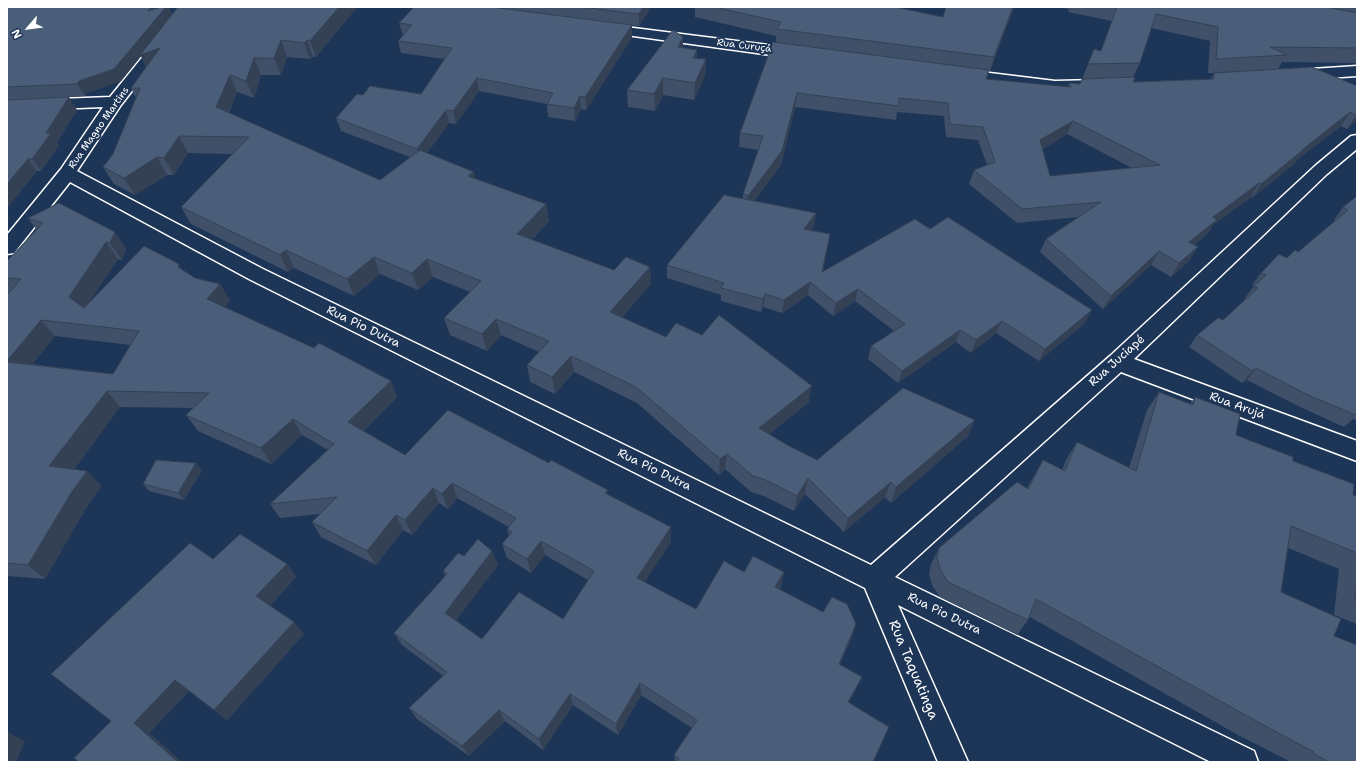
<!DOCTYPE html>
<html>
<head>
<meta charset="utf-8">
<style>
	body { margin:0 }
	#map { position:relative; width:1364px; height:769px; overflow:hidden; background:#1d3557; font-family:"Shantell Sans",sans-serif }
	canvas { display:block }
	.frame { position:absolute; inset:0; border:8px solid #fff; pointer-events:none }
	.north { position:absolute; left:8px; top:8px; width:40px; height:40px; -webkit-text-stroke:3px #1d3557; paint-order:stroke; rotate:242deg; font-size:11px; font-weight:700; line-height:16px; text-align:center; color:#fff }
	.north::after { content:''; display:block; margin:auto; width:14px; height:18px; background:#fff; clip-path:polygon(50% 0,100% 100%,50% 72%,0 100%) }
</style>
</head>
<body>
<div id="map">
<canvas width="1364" height="769"></canvas>
<div class="frame"></div>
<div class="north">N</div>
</div>
<script>
const ctx = document.querySelector('canvas').getContext('2d');
ctx.lineJoin = 'round';
function poly(rows) {
  const path = new Path2D();
  for (const r of rows) {
    path.moveTo(r[0], r[1]);
    for (let i = 2; i < r.length; i += 2) path.lineTo(r[i], r[i + 1]);
  }
  return path;
}
function strokePath(path, color, width, dash) {
  ctx.strokeStyle = color;
  ctx.lineWidth = width;
  ctx.lineCap = dash ? 'butt' : 'round';
  ctx.setLineDash(dash || []);
  ctx.stroke(path);
}
function fillPath(path, color) {
  ctx.fillStyle = color;
  ctx.fill(path, 'evenodd');
}
function label(font, color, halo, rows, align = 'center') {
  ctx.font = font + ' "Shantell Sans",sans-serif';
  ctx.lineWidth = 4;
  ctx.setLineDash([]);
  ctx.textBaseline = 'middle';
  ctx.strokeStyle = halo;
  ctx.fillStyle = color;
  for (const [text, x, y, turn = 0] of rows) {
    ctx.save();
    ctx.translate(x, y);
    ctx.rotate((+turn || 0) * Math.PI / 180);
    ctx.textAlign = isNaN(turn) ? turn : align;
    if (halo) ctx.strokeText(text, 0, 0);
    ctx.fillText(text, 0, 0);
    ctx.restore();
  }
}
const minor = poly([
	[183,7,197,7,121,105,77,171,263,269,871,565,1110,356,1315,166,1351,136,1357,135,1357,149,1327,174,1134,359,1357,441,1357,461,1121,372,895,577,1254,751,1258,762,1211,762,898,605,968,762,938,762,865,588,249,279,70,182,14,253,7,254,7,235,61,169,103,107,7,111,7,101,110,97,183,7],
	[602,24,800,49,805,51,808,54,805,57,800,59,597,31,595,28,597,25,602,24],
	[1357,66,1357,76,1296,80,1290,78,1288,75,1290,72,1296,70,1357,66],
	[957,69,1055,81,1098,80,1104,82,1106,85,1104,88,1098,90,1055,91,951,77,949,74,951,71,957,69]
]);
strokePath(minor, '#fff', 3);
fillPath(minor, '#1d3557');
fillPath(poly([
	[7,7,169,7,172,15,178,7,357,7,316,57,313,57,310,59,287,57,281,75,261,75,254,98,237,92,229,113,380,180,410,157,341,131,336,118,363,95,421,94,445,59,401,53,398,41,403,35,399,23,414,7,651,7,639,26,632,25,632,37,586,110,581,109,575,121,548,117,547,104,479,91,456,124,449,123,427,153,475,179,546,204,549,221,532,240,614,270,650,267,651,284,622,317,809,402,769,434,789,446,817,460,968,436,891,503,885,497,844,532,805,494,794,511,764,496,751,492,725,469,719,475,637,403,574,372,555,394,530,382,527,365,539,352,501,335,487,351,450,335,444,318,470,292,433,277,418,290,380,274,354,296,294,268,288,272,191,224,181,207,233,154,188,153,174,175,167,175,135,195,114,184,103,167,113,154,136,98,131,88,146,67,141,56,121,81,87,93,85,96,48,98,77,110,57,142,59,145,41,171,37,171,7,207],
	[695,7,895,7,943,17,1014,7,990,71,989,71,987,79,1068,87,1069,83,1080,84,1094,49,1101,51,1112,21,1068,12,1069,9,1059,7,1357,7,1357,63,1282,62,1278,69,1357,86,1357,120,1347,129,1341,126,1297,160,1294,164,1252,198,1251,197,1213,225,1208,233,1194,245,1189,261,1171,277,1151,265,1103,309,1040,252,1046,239,1078,217,1017,223,969,184,974,170,987,165,978,140,946,137,944,116,897,112,896,120,795,107,781,165,754,201,816,213,814,226,811,230,830,234,823,272,930,229,1085,323,1039,361,996,333,971,353,956,342,898,383,868,359,871,346,894,331,855,301,833,316,808,295,782,313,763,307,761,312,721,301,721,295,667,278,667,265,743,199,743,194,759,150,739,147,740,133,776,43,776,36,695,17],
	[1151,28,1210,41,1208,73,1214,73,1211,79,1133,82,1133,77,1140,63],
	[1067,134,1132,168,1050,176,1043,149],
	[683,37,683,48,697,50,697,58,706,59,705,76,694,100,663,95,655,111,628,107,627,90],
	[1357,196,1357,421,1353,419,1344,427,1298,406,1247,380,1242,383,1189,347,1197,335,1223,320,1246,299,1245,298,1254,286,1252,285,1261,273,1298,252,1335,221,1334,220,1343,207],
	[59,203,126,248,122,260,118,259,88,304,183,270,195,278,220,284,230,301,224,307,314,348,391,381,397,397,363,431,405,455,608,495,671,542,644,582,696,609,744,572,784,572,781,586,780,589,852,637,840,664,856,689,849,702,873,762,675,762,674,755,692,728,641,695,618,735,573,705,543,750,505,721,469,756,417,719,409,708,443,676,402,645,394,633,445,576,443,571,464,556,498,565,456,620,482,639,563,619,588,580,545,555,531,573,507,558,502,544,509,536,507,529,509,527,457,498,448,509,439,503,412,535,403,530,376,565,321,537,312,522,320,514,280,518,270,504,328,450,302,435,271,464,198,431,186,415,193,408,120,407,74,469,87,471,101,486,86,508,45,579,7,576,7,295,9,293,7,293,7,261,37,230,28,218],
	[55,336,130,345,113,374,32,364],
	[1159,392,1190,404,1195,397,1236,435,1293,461,1353,495,1357,496,1357,624,1334,615,1339,569,1288,548,1281,592,1334,636,1357,762,1291,762,1238,735,1030,617,1028,620,1017,635,940,597,932,585,929,574,931,564,939,548,1027,488,1043,460,1062,470,1066,460,1077,442,1129,468,1147,410],
	[196,463,202,470,184,500,149,491,143,484],
	[213,559,287,564,296,577,270,606,304,634,227,720,189,691,149,733,182,762,79,762,111,721]
]), '#405068');
fillPath(poly([
	[151,7,169,7,173,17,160,48,149,71,141,56,121,81,87,93,85,96,77,84,79,81,148,11],
	[339,7,357,7,316,57,310,41],
	[643,7,651,7,639,26,639,14],
	[1013,7,1014,7,990,71,994,57],
	[632,25,632,37,586,110,585,97],
	[683,37,683,53,678,47],
	[281,40,287,57,281,75,274,58],
	[307,40,313,57,310,59,304,43],
	[697,50,696,66,693,58],
	[254,58,261,75,254,98,246,81],
	[706,59,705,76,694,100,695,83],
	[230,75,237,92,224,124,216,107],
	[477,78,479,91,456,124,453,111],
	[663,78,663,95,655,111,654,94],
	[797,93,795,107,781,165,747,210,748,196],
	[580,96,581,109,575,121,574,108],
	[69,97,77,110,57,142,59,145,41,171,32,159,46,133],
	[446,110,449,123,421,161,417,149],
	[1350,112,1341,126,1297,160,1294,164,1252,198,1261,184,1302,150],
	[1357,114,1357,120,1347,129,1356,115],
	[1073,121,1067,134,1035,154,1040,140],
	[179,136,188,153,174,175,164,158],
	[157,157,167,175,135,195,124,178],
	[28,159,37,171,8,207,7,206,7,184],
	[474,172,478,189,468,176],
	[1259,183,1251,197,1213,225,1208,233,1181,256,1189,242,1213,217],
	[546,204,549,221,521,252,517,234],
	[816,213,814,226,802,242,804,229],
	[115,232,126,248,122,260,110,243],
	[830,234,828,247,820,285,822,272],
	[106,242,118,259,82,313,69,297],
	[1198,247,1189,261,1171,277,1179,263],
	[286,250,294,268,288,272,280,255],
	[1159,251,1151,265,1103,309,1111,296],
	[374,257,380,274,354,296,347,279],
	[427,259,433,277,418,290,412,273],
	[179,264,189,281,178,267],
	[650,267,651,284,612,329,610,312],
	[810,282,808,295,782,313,784,300],
	[220,284,230,301,217,316,207,299],
	[858,289,855,301,833,316,836,303],
	[765,294,763,307,761,312,763,299],
	[1092,310,1085,323,1039,361,1045,349],
	[496,319,501,335,487,351,482,334],
	[41,320,55,336,22,378,7,362,7,361],
	[1002,321,996,333,971,353,976,340],
	[960,330,956,342,898,383,902,371],
	[571,356,574,372,555,394,552,377],
	[1256,368,1247,380,1242,383,1252,371],
	[391,381,397,397,356,438,348,422],
	[812,386,809,402,757,444,759,428],
	[107,391,120,407,65,482,49,466],
	[293,419,302,435,271,464,261,448],
	[975,420,968,436,891,503,896,487],
	[727,454,725,469,719,475,720,459],
	[196,463,202,470,184,500,178,493],
	[87,471,101,486,86,508,45,579,28,565,71,493],
	[808,478,805,494,794,511,797,496],
	[891,482,885,497,844,532,848,518],
	[452,483,457,498,448,509,442,494],
	[433,488,439,503,412,535,405,520],
	[608,490,610,505,605,493],
	[396,515,403,530,376,565,367,551],
	[671,527,671,542,638,592,637,578],
	[541,541,545,555,531,573,527,559],
	[492,551,498,565,452,626,445,613],
	[287,564,296,577,267,609,256,596],
	[784,572,781,586,773,600,775,587],
	[294,622,304,634,227,720,214,710],
	[856,624,852,637,834,676,839,664],
	[862,677,856,689,843,713,848,702],
	[175,680,189,691,149,733,182,762,178,762,134,723],
	[640,683,641,695,618,735,616,724],
	[570,694,573,705,543,750,539,739],
	[499,710,505,721,469,756,462,746],
	[9,733,25,741,16,762,7,762,7,738]
]), '#344155');
const building = poly([
	[7,7,151,7,148,11,161,7,166,7,114,69,79,81,77,84,7,87,7,7],
	[178,7,339,7,310,41,307,40,304,43,281,40,274,58,254,58,246,81,230,75,216,107,380,180,420,150,474,172,468,176,546,204,517,234,614,270,626,257,650,267,610,312,666,337,676,323,702,335,719,315,812,386,759,428,789,446,817,460,903,388,975,420,896,487,891,482,848,518,808,478,797,496,766,480,753,476,727,454,720,459,636,387,571,356,552,377,527,365,549,341,496,319,482,334,444,318,481,281,427,259,412,273,374,257,347,279,286,250,280,255,181,207,249,137,179,136,164,158,157,157,124,178,103,167,113,154,140,88,131,88,160,48,140,55,178,7],
	[414,7,491,7,632,25,585,97,580,96,574,108,547,104,553,93,477,78,453,111,446,110,417,149,336,118,357,94,363,95,370,86,421,94,452,48,398,41,412,25,399,23,414,7],
	[581,7,643,7,639,14,581,7],
	[714,7,895,7,943,17,946,7,1013,7,994,57,777,29,781,22,714,7],
	[1117,7,1326,7,1357,13,1357,48,1270,47,1287,55,1216,59,1218,27,1156,14,1140,63,1088,64,1094,49,1101,51,1117,7],
	[673,30,683,37,678,47,697,50,693,58,706,59,695,83,663,78,654,94,627,90,673,30],
	[773,42,989,70,986,79,1071,87,1069,83,1080,84,1082,79,1135,77,1133,82,1214,79,1214,73,1312,67,1357,86,1357,114,1356,115,1350,112,1302,150,1303,150,1261,184,1259,183,1213,217,1217,220,1189,242,1198,247,1179,263,1159,251,1111,296,1046,239,1101,202,1022,209,974,170,995,162,983,127,950,124,948,103,899,98,899,106,797,93,782,151,748,196,743,194,763,136,740,133,773,42],
	[1073,121,1160,165,1050,176,1040,140,1073,121],
	[69,97,46,133,51,133,32,159,28,159,7,184,7,100,69,97],
	[724,195,816,213,804,229,830,234,822,272,915,219,930,229,948,217,1092,310,1045,349,1002,321,976,340,960,330,902,371,871,346,905,324,858,289,836,303,810,282,784,300,765,294,763,299,721,288,724,283,667,265,724,195],
	[1357,196,1357,414,1356,415,1308,395,1256,368,1252,371,1197,335,1218,318,1223,320,1258,288,1254,286,1266,275,1261,273,1279,254,1287,258,1295,250,1298,252,1348,210,1343,207,1357,196],
	[59,203,115,232,110,243,106,242,69,297,84,308,144,246,179,264,178,267,195,278,220,284,207,299,314,348,319,343,391,381,348,422,405,455,448,410,549,463,551,460,608,490,605,493,671,527,637,578,696,609,724,561,744,572,753,556,784,572,775,587,823,612,832,597,847,604,856,624,839,664,862,677,848,702,889,727,873,762,677,762,679,758,674,755,697,720,640,683,616,724,570,694,539,739,499,710,462,746,409,708,447,672,394,633,447,574,443,571,458,553,464,556,478,539,492,551,445,613,482,639,519,592,563,619,594,571,541,541,527,559,502,544,512,532,507,529,516,518,452,483,442,494,433,488,405,520,396,515,367,551,312,522,337,497,270,504,334,444,293,419,261,448,186,415,209,393,107,391,49,466,87,471,71,493,28,565,7,563,7,362,113,374,139,331,41,320,7,361,7,295,21,279,7,278,7,261,43,223,28,218,59,203],
	[1159,392,1193,405,1195,397,1240,414,1236,435,1293,457,1293,461,1354,484,1353,495,1357,496,1357,553,1291,526,1281,592,1341,619,1334,636,1357,645,1357,762,1329,762,1314,754,1314,752,1258,722,1036,599,1028,620,948,582,940,569,937,558,939,548,1017,482,1028,489,1043,460,1065,471,1077,442,1136,471,1159,392],
	[156,460,196,463,178,493,143,484,156,460],
	[240,534,287,564,256,596,294,622,214,710,175,680,134,723,178,762,79,762,74,758,111,721,51,674,190,543,213,559,240,534],
	[1357,579,1357,600,1355,600,1357,579],
	[7,732,9,733,7,738,7,732]
]);
fillPath(building, '#4a5d79');
strokePath(building, '#344155', 1);
label('10px', '#fff', '#1d3557', [
	["Rua Curuçá",744,46,7],
	["Rua Magno Martins",99,128,-55]
]);
label('12px', '#fff', '#1d3557', [
	["Rua Pio Dutra",363,327,26],
	["Rua Juciapé",1117,361,-42],
	["Rua Arujá",1237,406,20],
	["Rua Pio Dutra",654,470,26],
	["Rua Pio Dutra",944,614,26]
]);
label('14px', '#fff', '#1d3557', [
	["Rua Taquatinga",913,670,67]
]);
</script>
</body>
</html>
